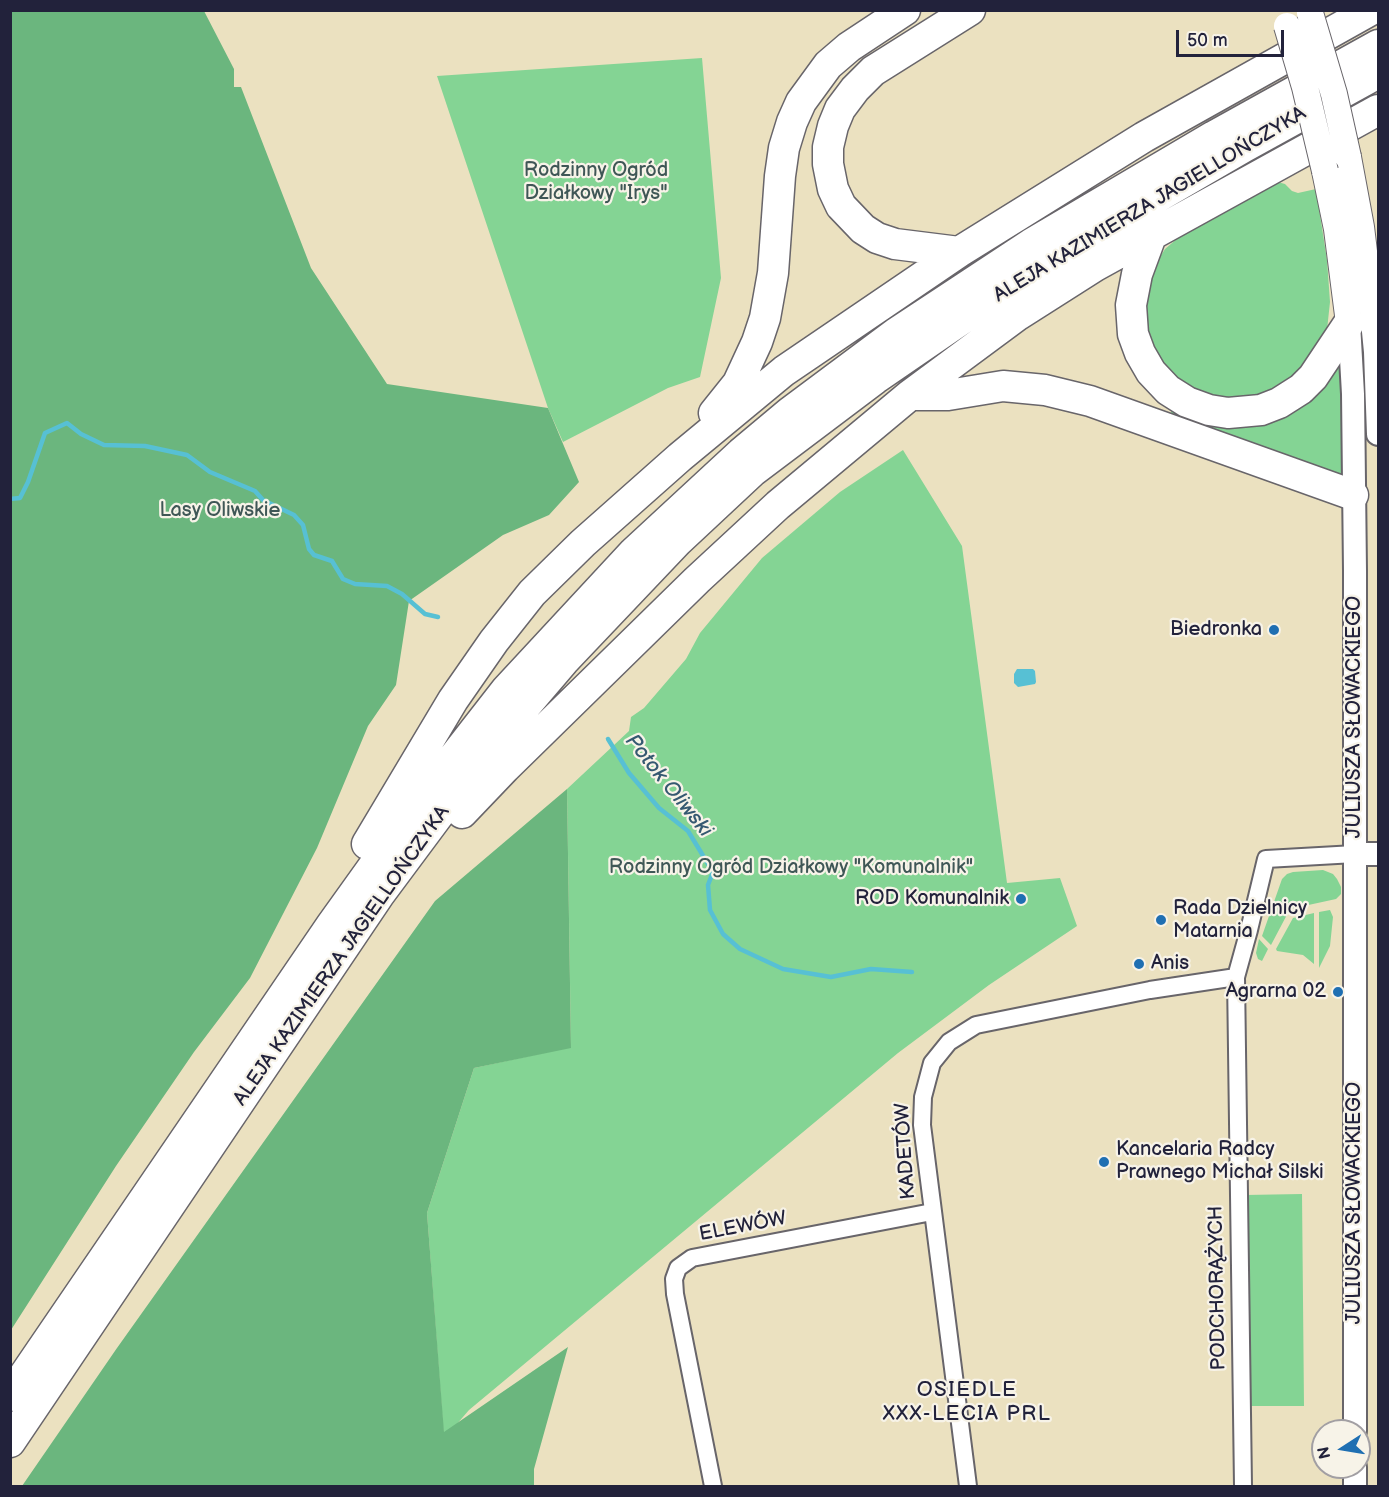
<!DOCTYPE html>
<html>
<head>
<meta charset="utf-8">
<style>
	body { margin:0 }
	#map { position:relative; width:1389px; height:1497px; overflow:hidden; background:#ebe1c0; font-family:"Balsamiq Sans",sans-serif }
	canvas { display:block }
	.frame { position:absolute; inset:0; border:12px solid #22223b; pointer-events:none }
	.north { position:absolute; left:1311px; top:1419px; width:60px; height:60px; box-sizing:border-box; background:#f7f3e8; border:2px solid #a29fa3; border-radius:50%; rotate:258deg; font-size:16px; font-weight:700; line-height:24px; text-align:center; color:#22223b }
	.north::after { content:''; display:block; margin:auto; width:21px; height:27px; background:#1f6fb2; clip-path:polygon(50% 0,100% 100%,50% 72%,0 100%) }
	.scale { position:absolute; left:1176px; top:30px; width:108px; height:27px; box-sizing:border-box; border:3px solid #22223b; border-top:0; padding-left:8px; font-size:18px; line-height:21px; white-space:nowrap; color:#22223b; -webkit-text-stroke:4px #f7f3e8; paint-order:stroke }
</style>
</head>
<body>
<div id="map">
<canvas width="1389" height="1497"></canvas>
<div class="frame"></div>
<div class="north">N</div>
<div class="scale">50 m</div>
</div>
<script>
const ctx = document.querySelector('canvas').getContext('2d');
ctx.lineJoin = 'round';
function fillPath(path, color) {
  ctx.fillStyle = color;
  ctx.fill(path, 'evenodd');
}
function poly(rows) {
  const path = new Path2D();
  for (const r of rows) {
    path.moveTo(r[0], r[1]);
    for (let i = 2; i < r.length; i += 2) path.lineTo(r[i], r[i + 1]);
  }
  return path;
}
function strokePath(path, color, width, dash) {
  ctx.strokeStyle = color;
  ctx.lineWidth = width;
  ctx.lineCap = dash ? 'butt' : 'round';
  ctx.setLineDash(dash || []);
  ctx.stroke(path);
}
function label(font, color, halo, rows, align = 'center') {
  ctx.font = font + ' "Balsamiq Sans",sans-serif';
  ctx.lineWidth = 4.5;
  ctx.setLineDash([]);
  ctx.textBaseline = 'middle';
  ctx.strokeStyle = halo;
  ctx.fillStyle = color;
  for (const [text, x, y, turn = 0] of rows) {
    ctx.save();
    ctx.translate(x, y);
    ctx.rotate((+turn || 0) * Math.PI / 180);
    ctx.textAlign = isNaN(turn) ? turn : align;
    if (halo) ctx.strokeText(text, 0, 0);
    ctx.fillText(text, 0, 0);
    ctx.restore();
  }
}
fillPath(poly([
	[702,58,721,278,700,377,668,388,563,442,548,408,437,76],
	[1274,181,1285,184,1292,191,1298,193,1316,189,1327,260,1330,302,1327,330,1291,388,1240,406,1202,398,1174,381,1155,358,1145,334,1143,303,1151,271,1165,249,1179,237,1199,223],
	[1342,358,1343,482,1168,419,1173,408,1218,426,1252,426,1274,420],
	[903,450,962,546,1007,883,1060,878,1077,926,989,985,898,1053,469,1410,444,1439,427,1213,474,1068,571,1047,567,789,629,731,631,717,644,708,686,659,700,633,762,558,840,492],
	[1323,870,1333,874,1337,879,1341,887,1341,894,1336,899,1290,909,1271,945,1262,936,1282,879,1287,874,1293,872],
	[1330,910,1333,917,1330,946,1319,968,1319,912],
	[1314,913,1314,964,1303,955,1277,951,1276,949,1293,918],
	[1259,939,1268,949,1262,961,1258,959,1256,953],
	[1302,1194,1304,1406,1251,1406,1250,1356,1248,1355,1245,1195]
]), '#84d494');
fillPath(poly([
	[11,10,204,11,234,69,234,87,241,87,311,268,387,384,548,408,579,482,549,515,503,535,409,601,396,685,368,726,317,848,250,978,194,1052,116,1166,11,1330],
	[567,789,571,1048,474,1068,427,1213,444,1432,568,1347,534,1469,534,1486,22,1486,117,1348,435,901]
]), '#6bb67e');
fillPath(poly([
	[1017,669,1033,669,1035,671,1036,682,1035,684,1018,687,1014,683,1014,674]
]), '#57c0d4');
strokePath(poly([
	[10,499,20,498,28,482,45,433,67,423,81,434,104,445,145,446,187,455,210,472,255,491,263,500,294,515,303,525,309,549,314,555,332,561,343,579,355,584,387,586,402,594,425,614,438,617],
	[608,739,629,773,659,808,688,831,713,872,708,885,710,910,723,934,740,949,783,969,831,977,871,969,912,972]
]), '#57c0d4', 4.5);
const minor = poly([
	[713,1486,675,1294,674,1279,678,1268,692,1258,932,1212],
	[968,1486,922,1125,923,1097,932,1063,949,1042,976,1025,1150,990,1236,977],
	[1243,1486,1236,977,1249,930,1266,859,1355,854]
]);
const secondary = poly([
	[1370,301,1375,352,1378,434],
	[1349,323,1353,394,1355,571,1355,1431],
	[1355,854,1378,854],
	[1355,1467,1355,1486]
]);
const primary = poly([
	[1348,157,1361,227,1370,301],
	[1325,171,1337,229,1349,323]
]);
const motorway = poly([
	[1151,236,1137,274,1131,305,1133,334,1140,353,1151,372,1168,390,1187,402,1209,410,1228,413,1261,410,1279,403,1301,389,1313,377,1349,323],
	[959,252,895,244,877,238,863,229,841,206,833,189,828,164,828,147,833,126,840,109,855,89,873,71,970,10],
	[1370,301,1378,303],
	[910,395,948,395,1003,386,1045,390,1090,401,1353,495],
	[714,413,738,383,757,342,765,318,773,273,780,176,784,148,792,122,801,102,828,65,849,47,905,10],
	[462,813,505,768,697,580,778,505,910,395,1018,315,1095,266,1378,110],
	[367,844,453,700,494,641,532,593,583,543,680,457,784,371,959,252,1144,137,1371,10],
	[10,1396,332,924,428,790,506,690,634,552,741,453,790,412,896,333,1031,244,1214,136,1378,45],
	[10,1442,379,895,443,809,523,709,564,661,678,541,753,471,875,379,1044,263,1244,147,1378,73]
]);
strokePath(minor, '#68656a', 20);
strokePath(secondary, '#68656a', 26);
strokePath(primary, '#68656a', 28);
strokePath(motorway, '#68656a', 33);
strokePath(minor, '#fff', 16);
strokePath(secondary, '#fff', 22);
strokePath(primary, '#fff', 26);
strokePath(motorway, '#fff', 30);
const primaryBridge = poly([
	[1310,13,1334,94,1348,157],
	[1287,26,1305,87,1325,171]
]);
strokePath(primaryBridge, '#68656a', 28, []);
strokePath(primaryBridge, '#fff', 26);
for (const [x, y, r, color] of [
	[1274,630,6,"#1f6fb2"],
	[1021,899,6,"#1f6fb2"],
	[1161,920,6,"#1f6fb2"],
	[1139,964,6,"#1f6fb2"],
	[1338,992,6,"#1f6fb2"],
	[1104,1162,6,"#1f6fb2"]
]) {
  const dot = new Path2D();
  dot.arc(x, y, r, 0, 2 * Math.PI);
  ctx.fillStyle = color;
  ctx.fill(dot);
  strokePath(dot, '#f7f3e8', 2);
}
label('20px', '#3f5756', '#f7f3e8', [
	["Rodzinny Ogród",596,171],
	["Działkowy \"Irys\"",596,194],
	["Lasy Oliwskie",220,511],
	["Rodzinny Ogród Działkowy \"Komunalnik\"",791,868]
]);
label('20px', '#22223b', '#f7f3e8', [
	["ALEJA KAZIMIERZA JAGIELLOŃCZYKA",1150,205,-31],
	["JULIUSZA SŁOWACKIEGO",1355,717,-90],
	["ALEJA KAZIMIERZA JAGIELLOŃCZYKA",342,956,-55],
	["KADETÓW",906,1151,-94],
	["JULIUSZA SŁOWACKIEGO",1355,1203,-90],
	["ELEWÓW",743,1227,-11],
	["PODCHORĄŻYCH",1218,1288,-91]
]);
label('20px', '#22223b', '#f7f3e8', [
	["Biedronka",1262,630],
	["ROD Komunalnik",1009,899],
	["Rada Dzielnicy",1173,909,"left"],
	["Matarnia",1173,932,"left"],
	["Anis",1151,964,"left"],
	["Agrarna 02",1326,992],
	["Kancelaria Radcy",1116,1150,"left"],
	["Prawnego Michał Silski",1116,1173,"left"]
], 'right');
label('italic 21px', '#355971', '#f7f3e8', [
	["Potok Oliwski",668,786,51]
]);
ctx.letterSpacing = '1.5px';
label('21px', '#22223b', '#f7f3e8', [
	["OSIEDLE",967,1391],
	["XXX-LECIA PRL",967,1415]
]);
ctx.letterSpacing = '0px';
</script>
</body>
</html>
